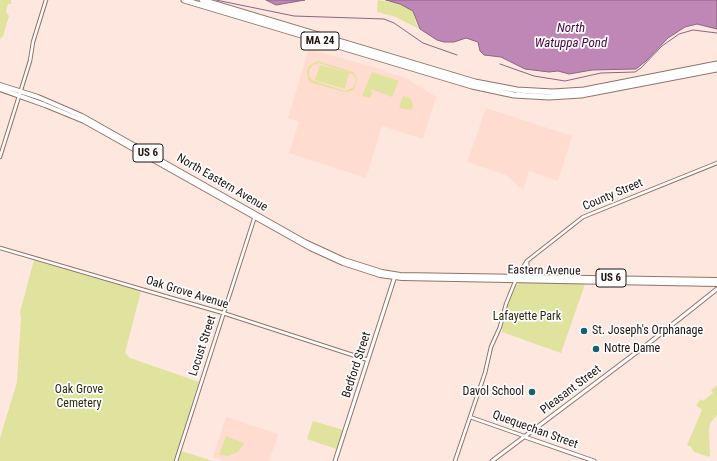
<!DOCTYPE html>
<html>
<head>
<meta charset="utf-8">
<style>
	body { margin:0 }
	canvas { display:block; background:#fde7df }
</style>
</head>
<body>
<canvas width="717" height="461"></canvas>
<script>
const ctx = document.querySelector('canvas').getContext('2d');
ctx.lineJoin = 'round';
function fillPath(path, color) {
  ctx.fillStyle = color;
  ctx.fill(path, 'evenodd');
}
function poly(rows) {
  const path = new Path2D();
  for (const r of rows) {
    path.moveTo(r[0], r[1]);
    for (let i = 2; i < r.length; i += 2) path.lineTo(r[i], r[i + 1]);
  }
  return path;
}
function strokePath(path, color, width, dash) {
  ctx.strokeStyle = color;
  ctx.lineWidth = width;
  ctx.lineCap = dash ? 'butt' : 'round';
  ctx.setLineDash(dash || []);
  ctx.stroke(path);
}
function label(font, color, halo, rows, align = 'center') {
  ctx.font = font + ' "Roboto Condensed",sans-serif';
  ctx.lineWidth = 3.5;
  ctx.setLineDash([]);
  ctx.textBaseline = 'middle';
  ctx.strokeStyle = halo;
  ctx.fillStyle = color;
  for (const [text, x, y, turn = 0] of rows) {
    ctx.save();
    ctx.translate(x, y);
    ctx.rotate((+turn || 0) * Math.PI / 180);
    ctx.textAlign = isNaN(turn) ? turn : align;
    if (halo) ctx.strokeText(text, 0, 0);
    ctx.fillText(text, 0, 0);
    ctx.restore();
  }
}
fillPath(poly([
	[309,49,385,70,385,72,406,78,436,97,423,139,382,126,366,178,289,153,299,122,288,118],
	[486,108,572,136,558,181,529,171,523,190,506,175,467,162],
	[226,417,278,434,269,461,224,461,213,457]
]), '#ffdccf');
fillPath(poly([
	[0,0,11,0,11,4,8,4,6,12,9,16,3,36,0,39],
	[378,0,400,4,413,11,416,23,419,29,396,17,377,12],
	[318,61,353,72,357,79,355,88,352,91,345,92,309,82,307,73,308,68,311,64],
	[319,63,352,74,356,79,354,87,345,91,312,80,309,76,309,70,313,65],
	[320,65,349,73,345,89,315,80],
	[372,72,399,81,392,97,371,89,372,94,370,98,362,96],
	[403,96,408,97,412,100,413,106,411,110,399,108],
	[34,260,141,291,125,353,130,358,199,382,174,461,0,461,0,438,17,382,21,318,20,312],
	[521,282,585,284,561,353,502,332,507,306,515,286],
	[717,385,717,415,710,423,709,431,710,457,694,452,691,447,687,445,702,410,696,405,701,399,703,401,713,393,711,390],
	[313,421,343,430,336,449,307,439],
	[226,436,244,443,238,452,228,456,219,455],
	[181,451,213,461,177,461]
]), '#dfe39d');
const water = poly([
	[266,0,305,0,276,5,266,0],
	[386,0,717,0,717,29,697,24,685,27,668,38,646,61,636,69,592,70,569,74,558,71,549,72,525,69,501,57,484,55,480,51,478,42,466,38,454,42,444,42,437,40,420,29,413,11,400,4,386,0]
]);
fillPath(water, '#be87b5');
strokePath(water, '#8e6483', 1);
strokePath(poly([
	[216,0,294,16,384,19,394,23,423,43,457,55],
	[500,64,534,76,565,81,601,73,635,72,641,68,662,46,679,34,693,30,717,33]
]), '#8e6483', 1);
const tertiary = poly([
	[0,157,30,61,33,42,46,0],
	[0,248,223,313,368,360],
	[527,261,528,278],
	[470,417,524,436],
	[176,461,255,216],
	[455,461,485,373,491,347,500,327,506,304,517,277,527,261,583,217,717,163]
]);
const secondary = poly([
	[525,437,594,461],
	[335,461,395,276],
	[492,461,649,343,717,289]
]);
const primary = poly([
	[0,85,38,97,82,116,305,242,344,260,382,272,400,275,717,280],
	[0,89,45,105,84,121,310,248,343,263,380,275,402,278,717,284]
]);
const motorway = poly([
	[184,0,472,86,514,95,549,97,581,95,717,69],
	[202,0,475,82,517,90,553,92,584,90,717,64]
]);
strokePath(tertiary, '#927367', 4.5);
strokePath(secondary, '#927367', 5);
strokePath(primary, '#927367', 6);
strokePath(motorway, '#927367', 7);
strokePath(tertiary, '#fff', 2.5);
strokePath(secondary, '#fff', 3);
strokePath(primary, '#fff', 4);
strokePath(motorway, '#fff', 5);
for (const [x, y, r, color] of [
	[584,331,4,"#186170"],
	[596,349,4,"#186170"],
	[532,392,4,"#186170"]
]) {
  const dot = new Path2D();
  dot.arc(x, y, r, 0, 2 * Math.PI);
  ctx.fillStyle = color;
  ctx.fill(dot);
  strokePath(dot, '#fff', 1.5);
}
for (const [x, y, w] of [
	[320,41,38],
	[148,153,30],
	[611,278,30]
]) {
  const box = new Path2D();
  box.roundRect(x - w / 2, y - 9, w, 18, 3);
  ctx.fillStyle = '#fff';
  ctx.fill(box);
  strokePath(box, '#1f130f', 1);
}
label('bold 11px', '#1f130f', null, [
	["MA 24",320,41],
	["US 6",148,153],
	["US 6",611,278]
]);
label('12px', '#1f130f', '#fff', [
	["North Eastern Avenue",222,183,30],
	["County Street",613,195,-23],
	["Eastern Avenue",544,271,1],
	["Oak Grove Avenue",187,293,17],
	["Locust Street",203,346,-72],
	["Bedford Street",357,365,-72],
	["Pleasant Street",571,390,-37],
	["Quequechan Street",535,430,20]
]);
label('12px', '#2c2d0e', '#fff', [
	["Lafayette Park",527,317],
	["Oak Grove",79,390],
	["Cemetery",79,404]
]);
label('12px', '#1f130f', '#fff', [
	["St. Joseph's Orphanage",592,331],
	["Notre Dame",604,349],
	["Davol School",524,392,"right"]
], 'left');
label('italic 13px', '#490443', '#fff', [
	["North",571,29],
	["Watuppa Pond",571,44]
]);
</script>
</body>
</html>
